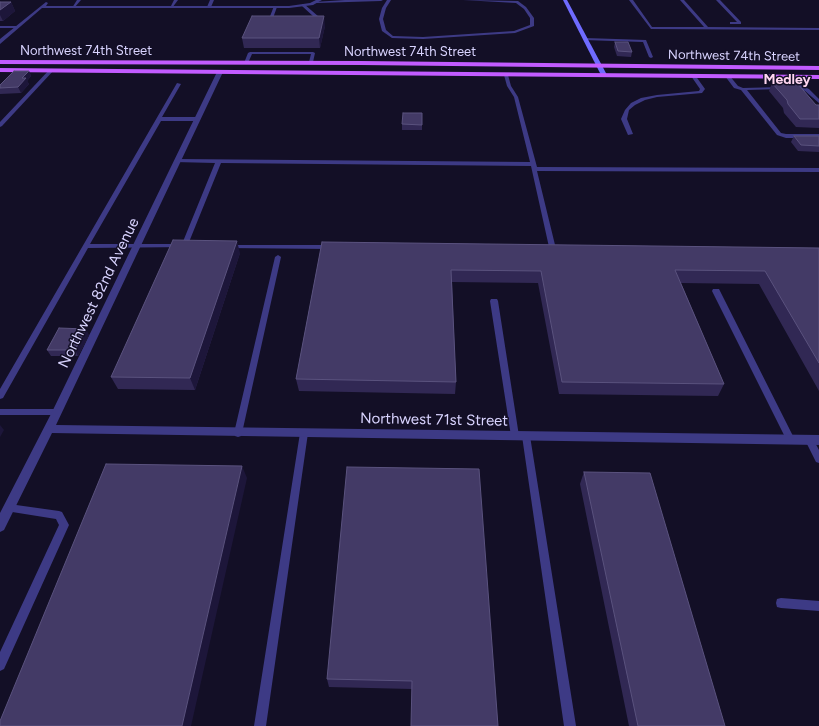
<!DOCTYPE html>
<html>
<head>
<meta charset="utf-8">
<style>
	body { margin:0 }
	canvas { display:block; background:#130f26 }
</style>
</head>
<body>
<canvas width="819" height="726"></canvas>
<script>
const ctx = document.querySelector('canvas').getContext('2d');
ctx.lineJoin = 'round';
function poly(rows) {
  const path = new Path2D();
  for (const r of rows) {
    path.moveTo(r[0], r[1]);
    for (let i = 2; i < r.length; i += 2) path.lineTo(r[i], r[i + 1]);
  }
  return path;
}
function fillPath(path, color) {
  ctx.fillStyle = color;
  ctx.fill(path, 'evenodd');
}
function strokePath(path, color, width, dash) {
  ctx.strokeStyle = color;
  ctx.lineWidth = width;
  ctx.lineCap = dash ? 'butt' : 'round';
  ctx.setLineDash(dash || []);
  ctx.stroke(path);
}
function label(font, color, halo, rows, align = 'center') {
  ctx.font = font + ' Figtree,sans-serif';
  ctx.lineWidth = 3;
  ctx.setLineDash([]);
  ctx.textBaseline = 'middle';
  ctx.strokeStyle = halo;
  ctx.fillStyle = color;
  for (const [text, x, y, turn = 0] of rows) {
    ctx.save();
    ctx.translate(x, y);
    ctx.rotate((+turn || 0) * Math.PI / 180);
    ctx.textAlign = isNaN(turn) ? turn : align;
    if (halo) ctx.strokeText(text, 0, 0);
    ctx.fillText(text, 0, 0);
    ctx.restore();
  }
}
fillPath(poly([
	[77,0,81,0,74,8,72,8,77,0],
	[174,0,178,0,172,8,170,8,174,0],
	[210,0,214,0,211,7,209,8,207,7,210,0],
	[345,0,383,0,381,1,316,3,314,2,345,0],
	[387,0,391,0,386,8,383,19,386,30,393,36,423,37,514,31,530,25,530,18,524,9,516,3,463,0,518,1,526,7,534,18,534,26,515,33,423,39,392,38,382,31,379,19,382,8,387,0],
	[629,0,633,0,652,27,704,27,680,0,684,0,708,27,819,28,819,30,651,29,629,0],
	[716,0,720,0,741,22,741,24,730,24,730,22,737,22,716,0],
	[302,4,304,4,319,17,319,19,310,19,310,17,314,17,302,6,302,4],
	[274,6,277,7,273,18,278,18,278,20,269,19,274,6],
	[0,26,16,26,18,27,16,28,0,28,0,26],
	[585,38,646,40,653,57,651,58,649,57,643,42,584,40,585,38],
	[250,52,313,52,315,53,313,62,311,63,309,62,311,54,252,54,248,63,244,63,248,53,250,52],
	[50,69,54,70,2,126,0,127,0,122,50,69],
	[506,74,508,75,511,86,518,97,537,167,819,168,819,172,537,171,556,249,553,251,546,251,544,250,544,248,549,247,531,166,221,163,187,247,88,248,3,398,0,399,0,389,177,83,181,84,162,117,197,117,200,119,197,121,161,121,90,244,182,244,215,163,175,162,174,161,177,159,530,162,514,97,507,86,504,75,506,74],
	[691,75,695,75,705,89,702,93,657,97,645,100,635,105,629,110,627,119,633,134,628,135,621,119,625,110,631,103,641,98,657,95,699,91,700,89,691,76,691,75],
	[725,75,729,75,738,86,743,88,782,87,782,88,780,89,747,90,781,133,786,134,819,134,819,138,786,138,777,135,741,90,734,88,725,76,725,75],
	[788,76,792,76,802,86,809,89,819,99,819,103,805,91,800,89,794,89,794,87,797,86,788,78,788,76],
	[228,245,331,245,334,247,331,249,226,248,226,246,228,245],
	[278,255,281,257,242,433,241,436,238,437,235,436,234,433,275,257,278,255],
	[713,289,719,289,720,291,795,440,794,443,791,444,788,443,712,291,713,289],
	[491,299,497,299,498,301,519,436,518,439,515,440,512,439,511,436,490,301,491,299],
	[0,409,57,409,60,410,61,412,60,414,57,415,0,415,0,409],
	[304,429,307,430,308,433,266,726,254,726,300,433,301,430,304,429],
	[526,432,529,433,530,436,576,726,564,726,522,436,523,433,526,432],
	[809,436,812,437,819,450,819,463,816,462,805,440,806,437,809,436],
	[9,504,59,511,62,512,69,525,4,669,0,671,0,652,59,525,56,519,6,511,4,508,6,505,9,504],
	[781,598,819,601,819,611,781,608,777,607,776,603,777,599,781,598]
]), '#3d3a85');
fillPath(poly([
	[316,0,322,0,313,5,289,8,42,8,0,44,0,39,46,2,48,3,46,6,289,6,310,3,316,0],
	[220,70,223,72,56,425,819,435,819,445,52,433,4,530,0,532,0,513,52,412,217,72,220,70]
]), '#3d3a85');
fillPath(poly([
	[563,0,567,0,607,75,606,76,601,75,563,0]
]), '#6f6bff');
fillPath(poly([
	[0,60,361,61,819,66,819,70,361,65,0,64,0,60],
	[0,68,819,75,819,79,0,72,0,68]
]), '#c25bff');
fillPath(poly([
	[0,2,11,2,15,11,3,21,0,21],
	[325,26,320,48,244,48,242,38],
	[615,42,632,52,631,57,617,56,614,47],
	[29,71,31,76,27,81,29,84,21,93,0,94,0,85],
	[772,83,816,105,819,105,819,128,796,127,784,113,783,108,769,91],
	[422,113,422,130,402,130,402,124],
	[794,136,819,136,819,152,798,151,791,142],
	[322,242,819,248,819,391,759,284,681,283,724,384,718,396,559,394,538,283,452,282,456,382,455,394,299,391,296,379],
	[240,253,195,390,118,389,111,377],
	[89,335,78,356,51,356,47,350],
	[479,469,412,689,329,687,327,679],
	[584,472,725,726,629,726,580,484]
]), '#312854');
fillPath(poly([
	[11,2,15,11,3,21,0,15,0,10],
	[324,16,325,26,320,48,319,38],
	[29,71,31,76,27,81,29,84,21,93,18,87,22,78],
	[237,241,240,253,195,390,190,378],
	[86,329,89,335,78,356,75,350],
	[0,425,4,430,0,437],
	[242,466,247,478,191,726,182,726]
]), '#1d163a');
const building = poly([
	[0,2,11,2,0,10,0,2],
	[252,16,324,16,319,38,242,38,252,16],
	[615,42,628,42,632,52,618,51,615,42],
	[14,71,29,71,22,78,26,78,18,87,0,88,0,85,14,71],
	[772,83,797,83,816,105,819,105,819,119,800,119,788,104,787,100,772,83],
	[403,113,422,113,422,125,402,124,403,113],
	[794,136,819,136,819,146,801,145,794,136],
	[173,240,237,241,190,378,111,377,173,240],
	[322,242,819,248,819,363,765,271,675,270,724,384,562,382,541,271,451,270,456,382,296,379,322,242],
	[59,328,86,329,75,350,47,350,59,328],
	[106,464,242,466,182,726,0,726,0,721,106,464],
	[347,467,479,469,498,726,411,726,412,681,327,679,347,467],
	[584,472,650,473,725,726,638,726,584,472]
]);
fillPath(building, '#433a66');
strokePath(building, '#5a527e', 1);
label('13px', '#d9d4ff', '#130f26', [
	["Northwest 74th Street",86,51],
	["Northwest 74th Street",410,52],
	["Northwest 74th Street",734,56,1]
]);
label('bold 14px', '#ffd6f0', '#130f26', [
	["Medley",787,80]
]);
label('15px', '#d9d4ff', '#130f26', [
	["Northwest 82nd Avenue",99,293,-64],
	["Northwest 71st Street",434,420,1]
]);
</script>
</body>
</html>
